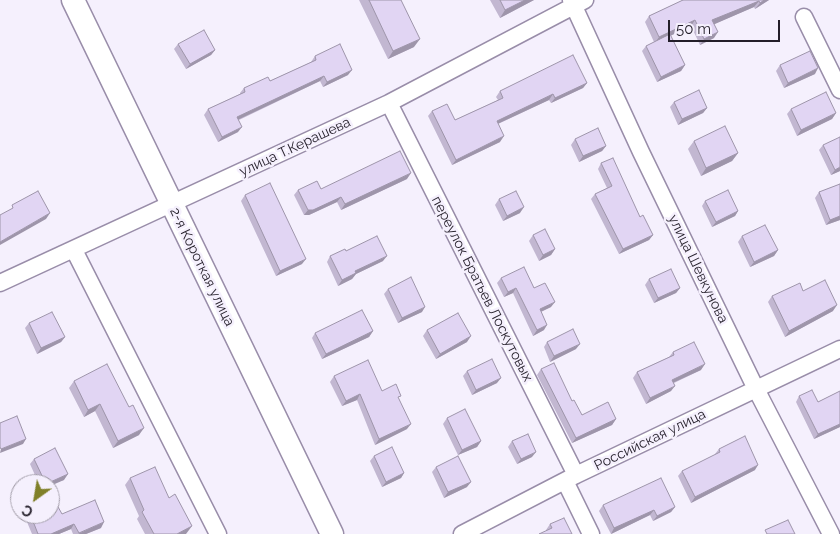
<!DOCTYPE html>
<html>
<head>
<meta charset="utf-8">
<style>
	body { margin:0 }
	#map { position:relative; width:840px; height:534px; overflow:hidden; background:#f5f0fd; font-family:Raleway,sans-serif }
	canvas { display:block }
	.north { position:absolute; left:10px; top:474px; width:50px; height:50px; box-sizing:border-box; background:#f5f0fd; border:1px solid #a19ca8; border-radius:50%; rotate:212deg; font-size:14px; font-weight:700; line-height:20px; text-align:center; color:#231e29 }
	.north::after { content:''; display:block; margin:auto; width:18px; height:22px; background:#808029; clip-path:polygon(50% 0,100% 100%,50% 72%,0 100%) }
	.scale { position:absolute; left:668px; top:20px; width:112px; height:22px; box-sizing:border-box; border:2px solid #231e29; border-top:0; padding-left:6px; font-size:15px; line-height:18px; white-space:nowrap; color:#231e29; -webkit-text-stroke:4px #f5f0fd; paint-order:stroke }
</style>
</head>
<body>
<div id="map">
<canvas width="840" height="534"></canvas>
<div class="north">С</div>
<div class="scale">50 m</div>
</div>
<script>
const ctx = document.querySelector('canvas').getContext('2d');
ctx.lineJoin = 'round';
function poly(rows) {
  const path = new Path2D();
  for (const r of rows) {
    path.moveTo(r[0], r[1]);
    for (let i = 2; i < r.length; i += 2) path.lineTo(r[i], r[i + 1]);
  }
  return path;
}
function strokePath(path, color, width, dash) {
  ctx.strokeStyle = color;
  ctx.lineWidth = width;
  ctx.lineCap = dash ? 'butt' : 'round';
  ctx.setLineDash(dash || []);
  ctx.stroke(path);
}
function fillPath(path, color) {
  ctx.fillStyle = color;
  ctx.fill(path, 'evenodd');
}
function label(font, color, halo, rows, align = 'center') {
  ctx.font = font + ' Raleway,sans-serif';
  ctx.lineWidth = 5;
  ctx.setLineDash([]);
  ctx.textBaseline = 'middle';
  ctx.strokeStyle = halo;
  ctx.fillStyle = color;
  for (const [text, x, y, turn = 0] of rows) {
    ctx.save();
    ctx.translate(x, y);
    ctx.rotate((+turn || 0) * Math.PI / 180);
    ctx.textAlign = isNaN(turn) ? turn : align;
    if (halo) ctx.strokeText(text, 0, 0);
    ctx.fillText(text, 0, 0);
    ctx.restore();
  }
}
const street = poly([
	[571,0,641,152,756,389,831,534],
	[804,17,840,90],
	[389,103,576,475],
	[74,250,218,534],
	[0,283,389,103,585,0],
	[565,481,591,534],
	[462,534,576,475,840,349]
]);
const secondary = poly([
	[73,0,332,534]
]);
strokePath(street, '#998da9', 19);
strokePath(secondary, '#998da9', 25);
strokePath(street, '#fff', 16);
strokePath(secondary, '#fff', 22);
fillPath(poly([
	[359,0,401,0,414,47,388,59],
	[490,0,534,0,500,18],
	[683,0,769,0,755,9,754,7,714,24,714,38,700,45,691,26,670,36,685,65,681,71,657,82,642,51,646,46,654,42,645,22,649,16],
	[178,44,215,50,211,55,186,69,174,49],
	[315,56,348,75,323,87,320,81,239,120,238,132,218,142,204,115,208,109,240,94,240,93,244,88,270,81,311,62],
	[780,65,815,74,784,88,776,71],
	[587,83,583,88,551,103,549,100,498,124,500,142,452,165,428,116,432,111,455,120,498,100,496,97,500,91],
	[674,102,707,108,703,113,678,125,670,107],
	[791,109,836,113,832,119,797,136,787,114],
	[575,139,606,146,602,151,579,162,571,145],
	[694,141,738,153,732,161,701,176,688,149],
	[823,145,840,171,831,175,819,150],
	[601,163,653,235,649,240,619,254,591,199,595,194,607,188,598,169],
	[407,179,341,210,337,202,309,215,304,215,294,195,298,190,321,189],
	[840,184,840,220,826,225,815,198,819,192],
	[245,195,302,264,276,276,241,201],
	[499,199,520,213,503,221,495,205],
	[705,201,738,211,735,216,712,227,702,206],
	[533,235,555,249,551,255,539,261,529,241],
	[742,236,778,250,774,256,750,267,738,242],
	[346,251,383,261,356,274,352,279,338,286,327,262,330,256],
	[501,278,534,288,551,307,541,312,544,330,533,336,513,293,504,297,497,283],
	[649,279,680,288,676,293,654,303,645,285],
	[388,289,422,312,398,323,384,294],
	[772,296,833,311,785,337,768,302],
	[29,323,65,337,61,342,37,354,25,328],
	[427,330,467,342,436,359,423,336],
	[373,331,369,337,322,359,312,338,315,333],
	[547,342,576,349,550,362,544,347],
	[673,352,701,370,674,383,671,391,646,404,633,378,637,372,669,357],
	[541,369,572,401,582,415,616,419,612,425,572,443,537,375],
	[467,371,497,383,472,395,463,376],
	[334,376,382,391,399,399,407,429,375,445,357,400,342,406,330,382],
	[74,381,139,435,113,448,95,411,84,417,69,388],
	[840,391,840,427,814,439,796,402,799,396,818,402],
	[447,418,481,441,477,447,458,455,443,424],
	[512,441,532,457,517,464,508,447],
	[719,449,755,470,691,503,678,476,682,471,715,455,715,454],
	[374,456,404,473,401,478,382,487,370,461],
	[34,459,64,480,50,484,39,484,30,464],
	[436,467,467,487,444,498,432,472],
	[130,478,169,498,186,534,145,534,137,519,139,516,125,485],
	[603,505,675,507,671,512,653,521,650,515,611,534,599,511],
	[62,514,101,528,86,534,73,534,71,529,59,534,32,534,27,522,31,516],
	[550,524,572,534,546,531,546,530]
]), '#c2b7d1');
fillPath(poly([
	[525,0,534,0,500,18,505,10],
	[764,0,769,0,755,9,760,3],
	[759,1,754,7,708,27,712,20],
	[695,20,691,26,655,43,659,37],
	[718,32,714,38,700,45,704,39],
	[420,39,414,47,388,59,393,51],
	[215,50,211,55,186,69,190,64],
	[685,65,681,71,657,82,661,77],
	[818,68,815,74,784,88,788,83],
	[352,70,348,75,323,87,327,82],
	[324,76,320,81,233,122,237,117],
	[587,83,583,88,551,103,555,98],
	[553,94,549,100,493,126,497,121],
	[707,108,703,113,678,125,682,119],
	[836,113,832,119,797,136,801,130],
	[242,127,238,132,218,142,222,137],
	[504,136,500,142,452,165,456,160],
	[606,146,602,151,579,162,583,156],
	[738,153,732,161,701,176,706,168],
	[840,167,840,171,831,175,835,170],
	[411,173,407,179,341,210,345,204],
	[341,197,337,202,309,215,304,215,308,210],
	[524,207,520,213,503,221,507,216],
	[738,211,735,216,712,227,716,222],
	[50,213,46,219,0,245,0,242],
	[840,216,840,220,826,225,830,220],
	[653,235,649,240,619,254,623,249],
	[555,249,551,255,539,261,543,255],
	[778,250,774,256,750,267,754,262],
	[387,256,383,261,356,274,352,279,338,286,342,280,355,271],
	[306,259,302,264,276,276,280,271],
	[516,288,513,293,504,297,508,292],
	[680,288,676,293,654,303,658,298],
	[555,302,551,307,536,314,540,309],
	[837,305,833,311,785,337,789,331],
	[425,307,422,312,398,323,402,318],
	[547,325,544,330,533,336,537,330],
	[373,331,369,337,322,359,326,354],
	[471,336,467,342,436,359,440,354],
	[65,337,61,342,37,354,41,348],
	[580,344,576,349,550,362,554,356],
	[705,364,701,370,668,385,672,380],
	[501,378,497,383,472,395,476,390],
	[675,386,671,391,646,404,650,398],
	[360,394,357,400,342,406,346,401],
	[100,404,95,411,84,417,88,410],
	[616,419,612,425,572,443,576,438],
	[411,424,407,429,375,445,379,439],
	[840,424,840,427,814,439,818,434],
	[144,428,139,435,113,448,118,441],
	[26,439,23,444,0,453,1,449],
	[481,441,477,447,458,455,462,450],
	[536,452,532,457,517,464,521,459],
	[758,465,755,470,691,503,695,497],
	[404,473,401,478,382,487,386,482],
	[68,474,64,480,50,486,50,484,46,484],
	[471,482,467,487,444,498,448,492],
	[675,507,671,512,653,521,657,516],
	[654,510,650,515,611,534,614,528],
	[104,522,101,528,86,534,78,534],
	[74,524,71,529,59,534,51,534],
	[192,526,186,534,177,534]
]), '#9e95aa');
const building = poly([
	[369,0,401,0,420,39,393,51,369,0],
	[500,0,525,0,505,10,500,0],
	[683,0,764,0,760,3,759,1,712,20,718,32,704,39,695,20,659,37,649,16,683,0],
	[204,30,215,50,190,64,178,44,204,30],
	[670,34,685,65,661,77,646,46,670,34],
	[340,44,352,70,327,82,324,76,237,117,242,127,222,137,208,109,245,92,244,88,268,77,270,81,316,60,315,56,340,44],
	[810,51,818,68,788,83,780,65,810,51],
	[573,55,587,83,555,98,553,94,497,121,504,136,456,160,432,111,447,104,455,120,503,98,500,91,573,55],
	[699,90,707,108,682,119,674,102,699,90],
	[826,92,836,113,801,130,791,109,826,92],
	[725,126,738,153,706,168,694,141,725,126],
	[598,128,606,146,583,156,575,139,598,128],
	[840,137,840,167,835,170,823,145,840,137],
	[400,151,411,173,345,204,341,197,313,210,308,210,298,190,317,181,321,189,400,151],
	[613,158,640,217,643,215,653,235,623,249,595,194,612,186,601,163,613,158],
	[270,183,306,259,280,271,245,195,270,183],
	[840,184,840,216,830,220,819,192,840,184],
	[728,190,738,211,716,222,705,201,728,190],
	[38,191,50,213,0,242,0,215,13,208,12,205,38,191],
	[516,191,524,207,507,216,499,199,516,191],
	[765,225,778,250,754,262,742,236,765,225],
	[545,229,555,249,543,255,533,235,545,229],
	[377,236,387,256,355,271,356,273,342,280,330,256,345,249,346,251,377,236],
	[524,267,534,288,545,283,555,302,540,309,547,325,537,330,516,288,508,292,501,278,524,267],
	[671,269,680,288,658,298,649,279,671,269],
	[411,277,425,307,402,318,388,289,411,277],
	[825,280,837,305,789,331,772,296,800,283,803,291,825,280],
	[362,310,373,331,326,354,315,333,362,310],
	[52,312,65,337,41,348,29,323,52,312],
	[458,313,471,336,440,354,427,330,458,313],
	[573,329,580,344,554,356,547,342,573,329],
	[694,342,705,364,672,380,675,386,650,398,637,372,674,355,673,352,694,342],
	[492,359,501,378,476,390,467,371,492,359],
	[368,360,382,391,396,384,401,396,398,397,411,424,379,439,360,394,346,401,334,376,368,360],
	[554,363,572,401,574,400,582,415,608,402,616,419,576,438,541,369,554,363],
	[107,364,129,407,133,405,144,428,118,441,100,404,88,410,74,381,107,364],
	[812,390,818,402,840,391,840,424,818,434,799,396,812,390],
	[465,409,481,441,462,450,447,418,465,409],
	[17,416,26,439,1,449,0,447,0,423,17,416],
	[528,434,536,452,521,459,512,441,528,434],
	[745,436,758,465,695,497,682,471,720,452,719,449,745,436],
	[392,447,404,473,386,482,374,456,392,447],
	[55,448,68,474,46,484,34,459,55,448],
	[458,456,471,482,448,492,436,467,458,456],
	[155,467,169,498,175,494,192,526,177,534,154,534,142,512,144,510,130,478,155,467],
	[661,478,675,507,657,516,654,510,614,528,603,505,661,478],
	[95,500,104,522,79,533,74,524,51,534,38,534,31,516,35,514,50,514,50,508,57,505,62,514,95,500],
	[564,518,572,534,539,534,552,528,550,524,564,518],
	[788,520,795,534,767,534,765,530,788,520]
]);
fillPath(building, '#e1d5f3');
strokePath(building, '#9e95aa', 1);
label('14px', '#231e29', '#f5f0fd', [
	["улица Т.Керашева",295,147,-25],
	["2-я Короткая улица",202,267,64],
	["улица Шевкунова",698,269,64],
	["переулок Братьев Лоскутовых",482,289,63],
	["Российская улица",650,440,-26]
]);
</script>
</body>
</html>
